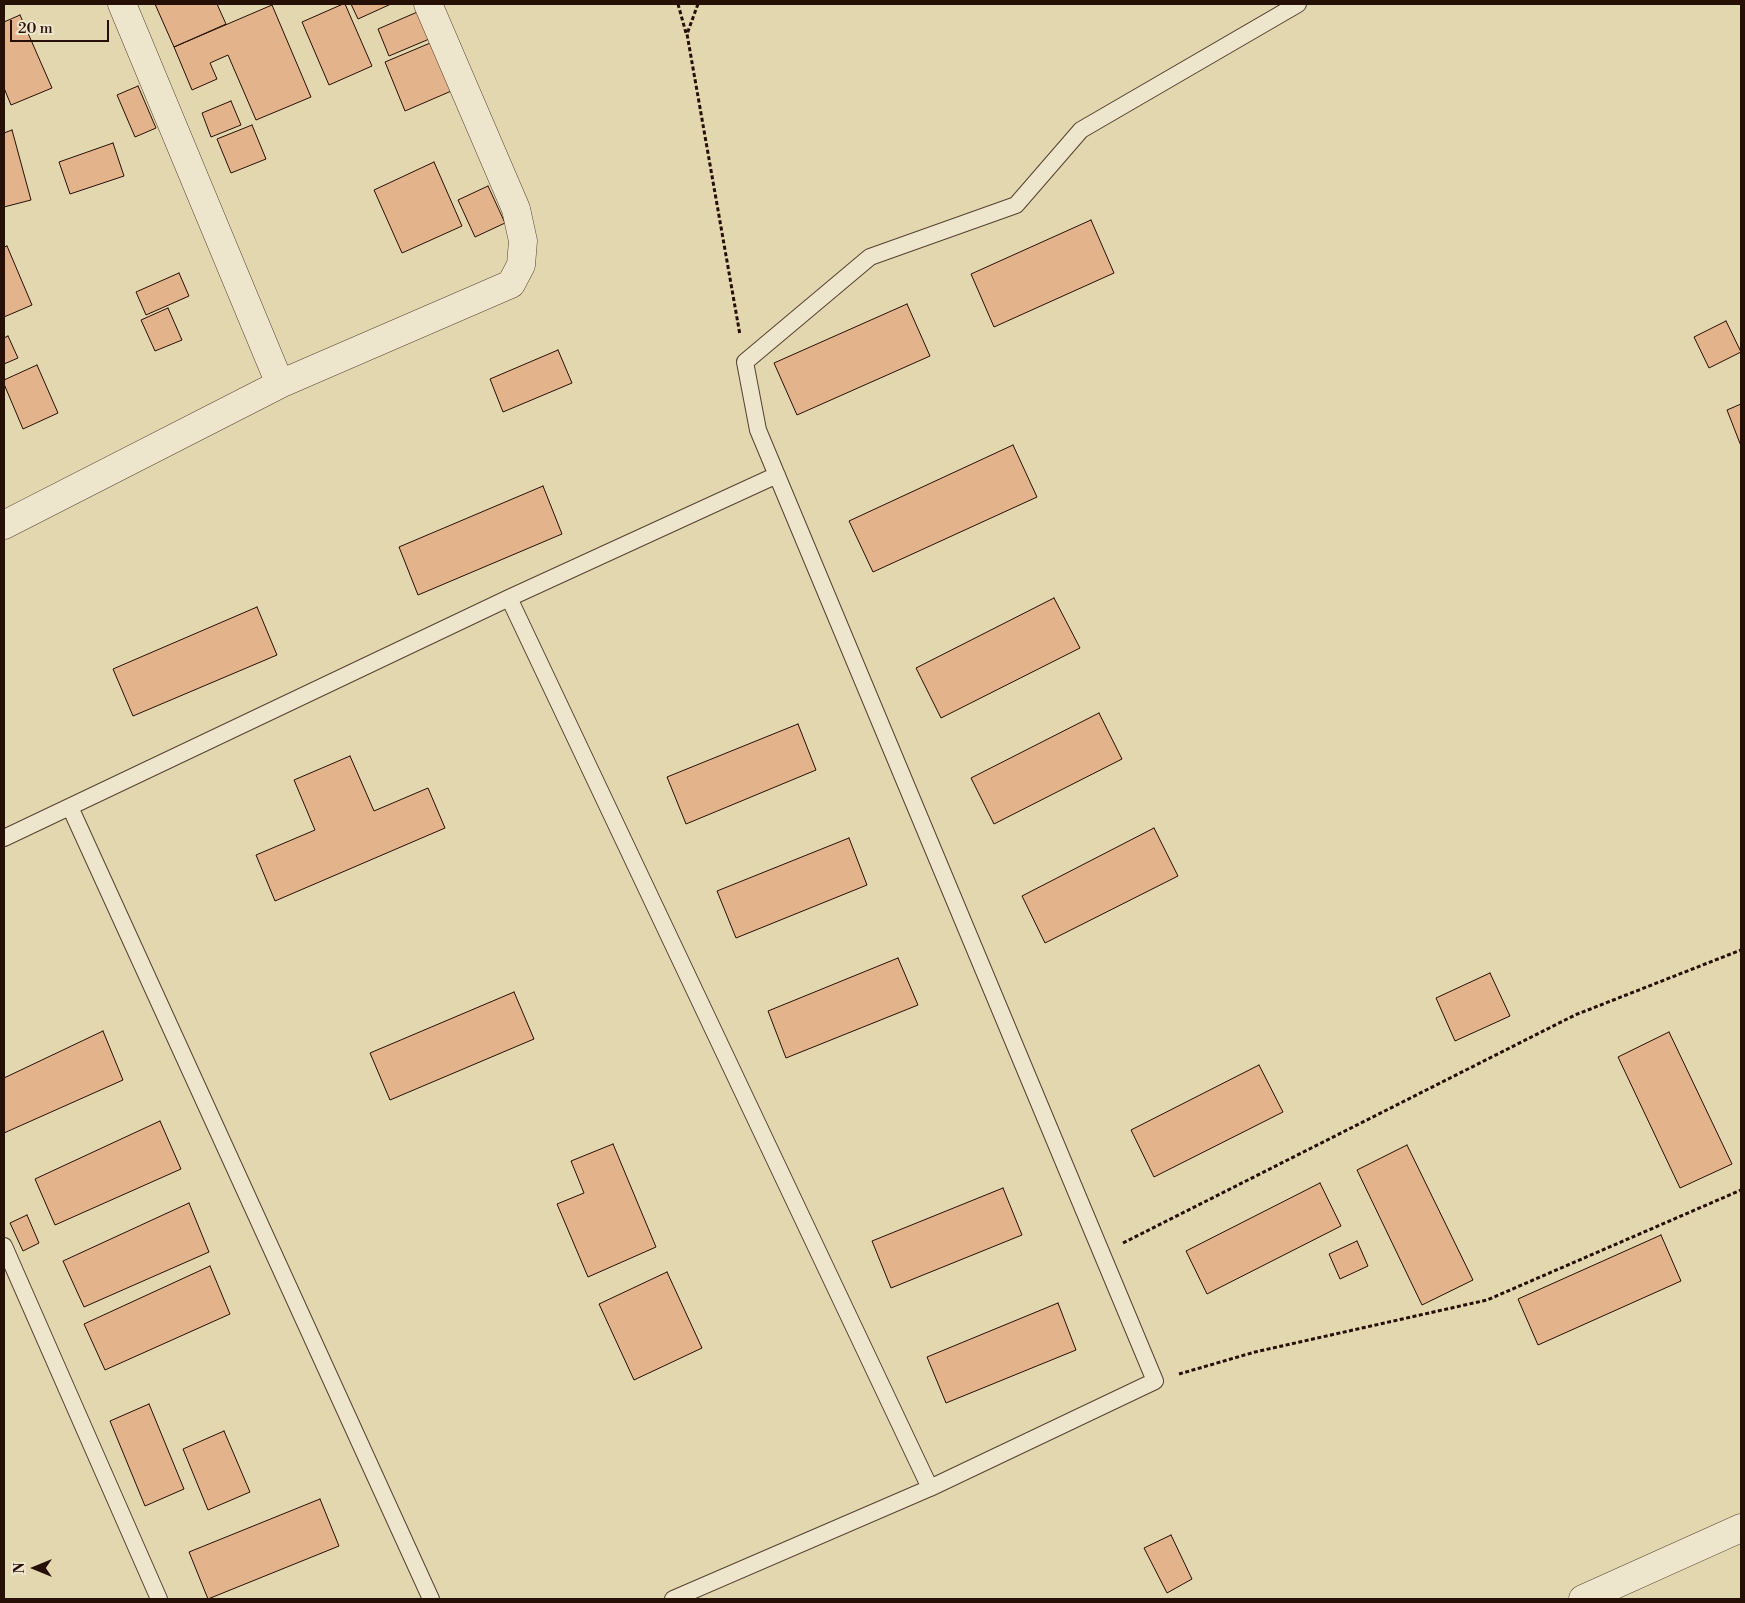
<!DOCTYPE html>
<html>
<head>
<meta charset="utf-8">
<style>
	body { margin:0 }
	#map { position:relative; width:1745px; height:1603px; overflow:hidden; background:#e3d7b0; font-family:"Libre Bodoni",serif }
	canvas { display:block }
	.frame { position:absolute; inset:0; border:5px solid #260f04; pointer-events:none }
	.north { position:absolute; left:10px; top:1543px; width:50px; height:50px; -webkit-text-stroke:4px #ede5cc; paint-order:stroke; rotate:270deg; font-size:14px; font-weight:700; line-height:20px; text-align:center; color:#260f04 }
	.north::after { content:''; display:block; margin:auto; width:18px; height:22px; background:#260f04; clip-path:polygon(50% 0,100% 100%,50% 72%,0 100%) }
	.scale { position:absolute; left:10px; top:20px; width:99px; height:22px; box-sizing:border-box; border:2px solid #260f04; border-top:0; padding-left:6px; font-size:15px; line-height:18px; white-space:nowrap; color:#260f04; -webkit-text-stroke:4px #ede5cc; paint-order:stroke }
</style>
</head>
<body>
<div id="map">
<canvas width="1745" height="1603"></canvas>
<div class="frame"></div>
<div class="north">N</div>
<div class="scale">20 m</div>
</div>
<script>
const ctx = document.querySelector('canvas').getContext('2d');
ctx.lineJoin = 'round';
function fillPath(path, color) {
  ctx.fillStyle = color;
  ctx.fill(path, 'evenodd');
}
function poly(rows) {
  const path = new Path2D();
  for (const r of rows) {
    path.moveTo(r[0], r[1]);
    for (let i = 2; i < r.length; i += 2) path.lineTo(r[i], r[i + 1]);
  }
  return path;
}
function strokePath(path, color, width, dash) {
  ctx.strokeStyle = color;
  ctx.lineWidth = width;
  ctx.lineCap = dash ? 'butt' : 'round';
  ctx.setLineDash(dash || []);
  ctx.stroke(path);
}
const building = poly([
	[155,4,217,4,226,24,174,47,155,4],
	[343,4,345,4,372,66,329,85,302,22,343,4],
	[351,4,391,4,358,19,351,4],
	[272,5,311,97,256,120,228,55,210,63,217,79,192,90,174,47,272,5],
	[422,10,434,37,389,56,378,29,422,10],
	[20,15,52,88,11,105,4,88,4,22,20,15],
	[435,41,456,89,405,111,385,62,435,41],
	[138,86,156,128,135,137,117,95,138,86],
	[231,101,241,125,211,137,202,113,231,101],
	[252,125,266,159,231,173,217,139,252,125],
	[12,130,31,200,4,207,4,133,12,130],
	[113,143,124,176,70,194,59,162,113,143],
	[434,162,462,226,402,253,374,190,434,162],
	[488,186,505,223,475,237,458,200,488,186],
	[1091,220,1114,273,994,327,971,274,1091,220],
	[7,246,32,305,4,317,4,247,7,246],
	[179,273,189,296,146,315,136,292,179,273],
	[907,304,930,356,797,415,774,363,907,304],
	[168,308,182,340,155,351,141,320,168,308],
	[1726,321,1741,352,1709,368,1694,337,1726,321],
	[8,336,18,358,4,364,4,338,8,336],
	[558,350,572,383,503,412,490,379,558,350],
	[37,365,58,413,23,429,4,384,4,380,37,365],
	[1741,404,1741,446,1727,410,1741,404],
	[1013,445,1037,497,873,572,849,521,1013,445],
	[543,486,562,534,418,595,399,547,543,486],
	[1054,598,1080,648,941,718,916,668,1054,598],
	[257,607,277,655,133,716,113,669,257,607],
	[1099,713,1122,759,994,824,971,778,1099,713],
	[798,724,816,770,686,824,667,777,798,724],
	[350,756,374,811,428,788,445,828,275,901,256,855,315,830,294,780,350,756],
	[1154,828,1178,876,1045,943,1022,896,1154,828],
	[849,838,867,885,736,938,717,891,849,838],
	[898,958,918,1005,786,1058,768,1011,898,958],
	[1490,973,1510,1016,1455,1041,1436,998,1490,973],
	[514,992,534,1039,390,1100,370,1053,514,992],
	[103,1031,123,1080,4,1133,4,1078,103,1031],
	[1669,1032,1732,1164,1680,1188,1618,1057,1669,1032],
	[1259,1065,1283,1112,1154,1177,1131,1130,1259,1065],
	[160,1121,181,1169,55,1225,35,1179,160,1121],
	[613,1144,656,1247,588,1277,557,1204,584,1193,571,1161,613,1144],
	[1407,1145,1473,1280,1422,1305,1357,1170,1407,1145],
	[1320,1183,1341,1226,1207,1294,1186,1251,1320,1183],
	[1003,1188,1022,1235,891,1288,872,1241,1003,1188],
	[189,1203,209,1252,84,1307,63,1261,189,1203],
	[27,1215,39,1243,23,1251,10,1223,27,1215],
	[1661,1235,1681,1281,1538,1345,1518,1299,1661,1235],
	[1357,1241,1368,1266,1340,1279,1329,1254,1357,1241],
	[210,1266,230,1314,105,1370,84,1324,210,1266],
	[667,1272,702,1348,634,1380,599,1304,667,1272],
	[1058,1303,1076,1350,946,1403,927,1357,1058,1303],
	[149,1404,184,1489,145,1506,110,1421,149,1404],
	[224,1431,250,1492,208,1510,183,1449,224,1431],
	[320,1499,339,1546,208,1599,189,1552,320,1499],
	[1171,1535,1192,1579,1167,1593,1144,1548,1171,1535]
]);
fillPath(building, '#e3b38b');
strokePath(building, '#260f04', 1);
const lane = poly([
	[509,598,930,1488],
	[70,807,431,1599],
	[4,838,509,598,777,475],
	[4,1246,159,1599],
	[673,1599,930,1488,1155,1381,758,430,745,362,870,257,1016,205,1081,130,1298,4]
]);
const street = poly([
	[122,4,280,384],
	[4,525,280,384,511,284,521,265,523,241,516,209,428,4],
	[1583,1599,1741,1528]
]);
strokePath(lane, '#55412f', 18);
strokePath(street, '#55412f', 29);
strokePath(poly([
	[678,4,686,33],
	[698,4,687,34,740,335],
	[1123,1243,1575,1015,1741,950],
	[1179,1374,1255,1352,1487,1300,1741,1190]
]), '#260f04', 3, [4, 2.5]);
strokePath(lane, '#ede5cc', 16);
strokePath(street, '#ede5cc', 28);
</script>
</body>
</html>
